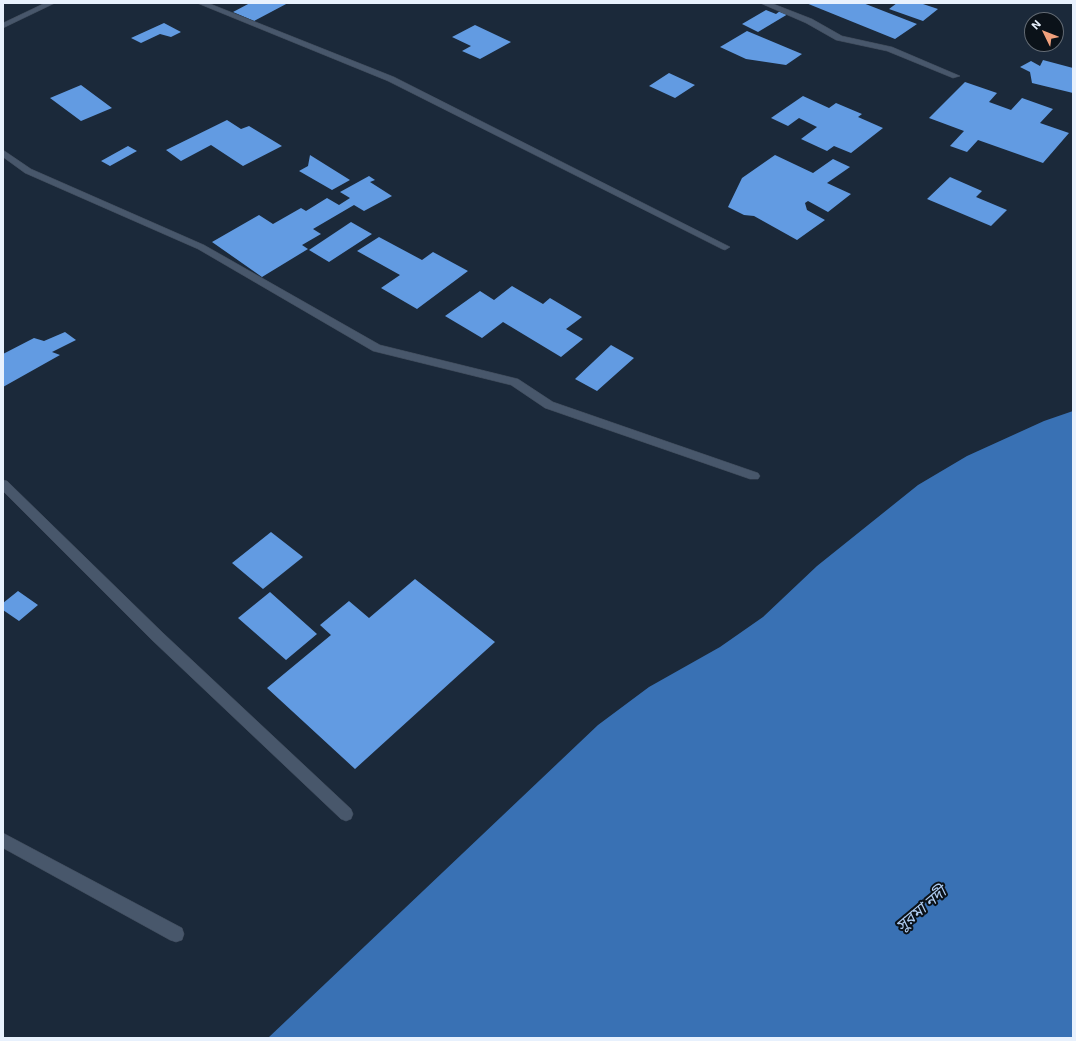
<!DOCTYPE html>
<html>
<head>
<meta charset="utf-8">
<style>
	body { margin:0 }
	#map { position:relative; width:1076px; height:1041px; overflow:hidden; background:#1b293a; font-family:"Exo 2",sans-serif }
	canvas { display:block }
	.frame { position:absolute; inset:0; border:4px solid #e8f1fd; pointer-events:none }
	.north { position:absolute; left:1024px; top:12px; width:40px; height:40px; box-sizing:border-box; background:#0b1219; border:1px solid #636b74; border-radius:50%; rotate:313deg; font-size:11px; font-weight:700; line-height:16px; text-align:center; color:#e8f1fd }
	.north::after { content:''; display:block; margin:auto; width:14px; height:18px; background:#f1a17d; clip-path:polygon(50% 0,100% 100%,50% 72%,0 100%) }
</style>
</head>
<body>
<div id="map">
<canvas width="1076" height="1041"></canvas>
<div class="frame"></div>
<div class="north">N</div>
</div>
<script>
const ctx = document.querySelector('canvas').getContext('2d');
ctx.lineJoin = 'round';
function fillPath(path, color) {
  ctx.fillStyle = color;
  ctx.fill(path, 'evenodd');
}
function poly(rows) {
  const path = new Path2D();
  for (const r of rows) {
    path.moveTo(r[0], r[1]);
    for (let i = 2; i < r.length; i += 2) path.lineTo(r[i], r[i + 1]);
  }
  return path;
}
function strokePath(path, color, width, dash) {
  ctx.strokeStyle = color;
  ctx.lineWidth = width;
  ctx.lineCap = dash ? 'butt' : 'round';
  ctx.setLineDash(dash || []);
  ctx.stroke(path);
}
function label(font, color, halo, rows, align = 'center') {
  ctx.font = font + ' "Exo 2","Noto Sans Bengali",sans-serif';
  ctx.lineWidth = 4;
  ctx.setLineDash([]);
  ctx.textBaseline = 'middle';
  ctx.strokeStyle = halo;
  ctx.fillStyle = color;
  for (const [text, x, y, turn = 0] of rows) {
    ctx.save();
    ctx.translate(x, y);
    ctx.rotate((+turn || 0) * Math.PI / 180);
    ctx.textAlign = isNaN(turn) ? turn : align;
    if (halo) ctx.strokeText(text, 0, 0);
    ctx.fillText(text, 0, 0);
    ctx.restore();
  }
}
fillPath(poly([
	[1073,411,1073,1038,268,1038,598,725,649,687,720,647,763,617,817,566,918,485,967,456,1044,421]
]), '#3971b4');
fillPath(poly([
	[250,3,288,3,254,21,233,12],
	[806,3,863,3,917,24,895,39],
	[897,3,920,3,938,9,923,21,889,9],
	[766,10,776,14,780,11,788,14,758,32,742,24],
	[164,23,181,32,171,37,160,34,141,43,131,38],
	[475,25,511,42,480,59,462,51,471,46,452,37],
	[747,31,802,54,786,65,746,59,720,47],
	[1043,60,1073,68,1073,93,1032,83,1030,72,1020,67,1031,61,1040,66],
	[669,73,695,85,675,98,649,86],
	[965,82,997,93,989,102,1011,110,1022,98,1053,109,1040,123,1069,133,1043,163,978,140,967,152,950,146,964,131,929,118],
	[81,85,112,108,81,121,50,98],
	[803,96,829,108,836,103,862,114,858,117,883,128,851,153,834,146,827,151,801,139,817,127,799,118,788,126,771,118],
	[227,120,241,129,249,126,282,146,243,166,211,145,181,161,166,150],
	[128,146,137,151,110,166,101,161],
	[310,155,350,180,332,190,299,171,308,166],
	[775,155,813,173,833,159,850,167,827,183,851,194,828,212,808,201,805,203,807,210,825,220,797,240,754,216,744,215,728,207,742,178],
	[369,176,375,180,370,182,392,196,364,211,354,205,313,229,321,234,302,245,308,249,262,277,212,242,259,215,273,224,301,208,306,211,327,198,339,205,350,198,340,192],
	[950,177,982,191,976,197,1007,210,991,226,927,199],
	[351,222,372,234,329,262,309,250],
	[379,237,422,260,433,252,468,271,417,309,381,288,400,275,357,251],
	[512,286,543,304,550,298,582,317,566,329,583,339,561,357,503,322,482,338,445,316,480,291,494,300],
	[65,332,76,340,52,352,60,355,3,387,3,354,34,338,44,341],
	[611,345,634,358,597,391,575,379],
	[271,532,303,557,263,589,232,563],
	[415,579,495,642,355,769,267,688,331,635,320,625,349,601,369,618],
	[18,591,38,605,19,621,3,610,3,603],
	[270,592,317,634,286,660,238,618]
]), '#629be2');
const minor = poly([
	[45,3,55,3,3,28,3,23,45,3],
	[197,3,208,3,394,77,730,247,725,250,722,249,388,81,197,3],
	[760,3,771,3,812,19,842,36,892,47,960,76,953,78,887,51,836,40,806,23,760,3],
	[3,150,31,169,204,245,380,345,518,379,553,402,758,473,760,476,758,479,750,479,545,408,511,385,373,351,198,249,25,173,3,157,3,150],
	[3,480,7,481,163,633,351,809,353,814,351,819,346,821,341,819,153,641,3,491,3,480],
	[3,833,182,928,184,934,182,940,176,942,170,940,3,848,3,833]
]);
strokePath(minor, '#3c4756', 1);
fillPath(minor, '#48576b');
label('italic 16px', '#b1cef3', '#0b1219', [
	["সুরমা নদী",921,909,-40]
]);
</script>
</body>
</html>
